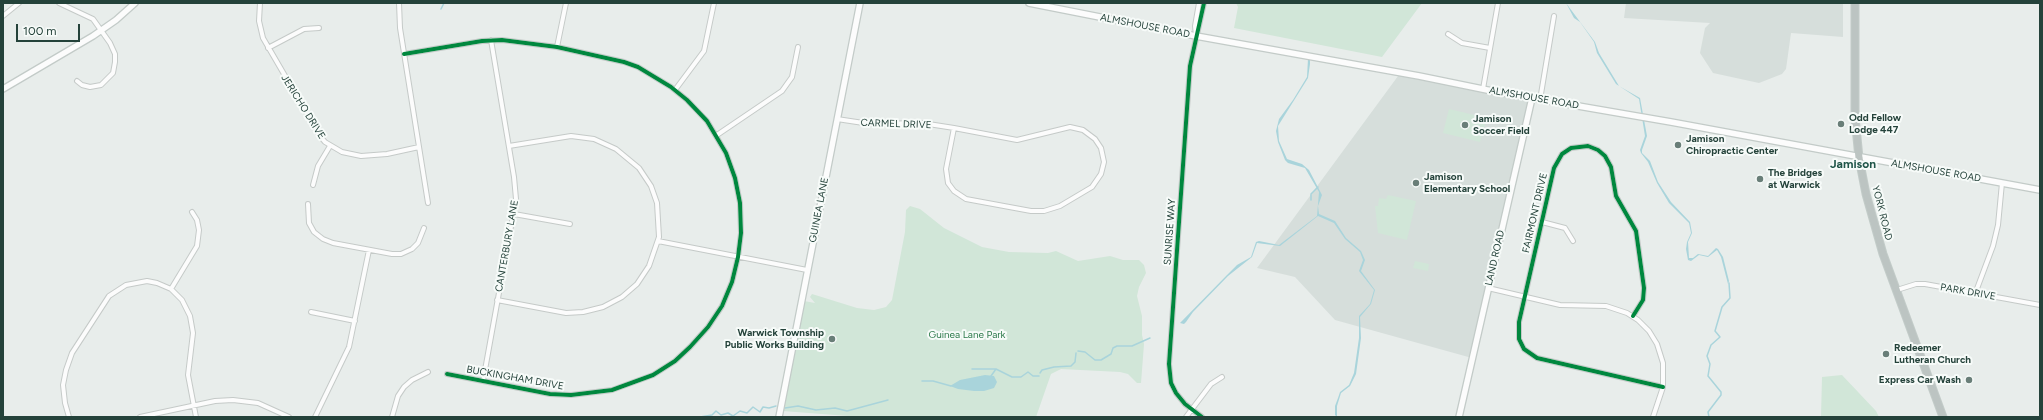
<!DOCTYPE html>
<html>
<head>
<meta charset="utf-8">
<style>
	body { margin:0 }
	#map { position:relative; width:2043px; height:420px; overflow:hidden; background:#e8edeb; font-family:Figtree,sans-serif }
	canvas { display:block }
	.frame { position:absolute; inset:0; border:4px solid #24423a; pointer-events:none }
	.scale { position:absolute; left:16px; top:24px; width:64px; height:18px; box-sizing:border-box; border:2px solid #24423a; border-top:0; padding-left:5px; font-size:12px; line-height:14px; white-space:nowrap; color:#24423a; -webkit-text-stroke:3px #f7fbf9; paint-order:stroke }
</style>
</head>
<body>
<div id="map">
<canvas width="2043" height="420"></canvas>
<div class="frame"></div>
<div class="scale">100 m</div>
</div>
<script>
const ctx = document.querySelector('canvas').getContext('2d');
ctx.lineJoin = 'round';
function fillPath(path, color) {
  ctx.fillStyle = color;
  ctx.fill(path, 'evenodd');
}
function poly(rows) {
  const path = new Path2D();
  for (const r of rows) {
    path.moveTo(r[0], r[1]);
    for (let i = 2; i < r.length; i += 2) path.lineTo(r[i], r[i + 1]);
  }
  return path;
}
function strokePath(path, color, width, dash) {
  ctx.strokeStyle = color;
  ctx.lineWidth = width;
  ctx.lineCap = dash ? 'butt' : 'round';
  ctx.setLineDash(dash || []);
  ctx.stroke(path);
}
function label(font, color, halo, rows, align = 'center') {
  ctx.font = font + ' Figtree,sans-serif';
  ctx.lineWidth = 4;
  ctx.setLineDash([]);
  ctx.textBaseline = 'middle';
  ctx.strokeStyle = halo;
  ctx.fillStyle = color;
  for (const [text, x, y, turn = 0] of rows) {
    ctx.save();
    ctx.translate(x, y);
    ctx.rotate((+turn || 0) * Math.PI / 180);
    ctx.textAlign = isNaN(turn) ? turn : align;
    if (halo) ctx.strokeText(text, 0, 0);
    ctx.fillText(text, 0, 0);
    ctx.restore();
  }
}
fillPath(poly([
	[1626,3,1843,3,1843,37,1791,33,1786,69,1782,74,1759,83,1713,73,1700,53,1705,28,1710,23,1624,18],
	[1401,72,1532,98,1472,358,1335,320,1295,277,1257,268]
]), '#d6dedb');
fillPath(poly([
	[1236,3,1422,3,1382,57,1234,28,1238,7],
	[1449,109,1487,118,1480,142,1443,133],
	[1388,195,1416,201,1407,240,1378,233,1375,206,1378,206,1379,198,1386,199],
	[910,206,920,209,944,228,982,247,1009,252,1048,253,1056,251,1078,261,1110,256,1123,260,1139,260,1144,265,1146,273,1139,287,1137,296,1142,316,1142,335,1144,344,1141,383,1137,383,1128,374,1120,372,1061,369,1051,374,1036,417,861,417,783,411,804,301,815,303,810,297,812,294,857,308,874,310,886,307,892,300,905,232,906,210],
	[1415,261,1429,264,1428,271,1413,268],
	[1842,375,1876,411,1879,417,1821,417,1822,377]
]), '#d1e6d8');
fillPath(poly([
	[1566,3,1595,42,1599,53,1619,86,1640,98,1647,136,1642,150,1642,153,1650,161,1658,182,1671,202,1690,222,1692,233,1688,242,1689,258,1693,258,1698,254,1708,256,1716,248,1718,249,1723,257,1729,281,1728,284,1721,257,1717,250,1708,257,1699,255,1691,261,1688,260,1686,249,1687,242,1691,233,1689,223,1669,203,1657,183,1648,162,1641,153,1640,150,1645,136,1639,99,1616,84,1597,53,1594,42,1580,22,1574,18],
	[1308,59,1310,59,1310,64,1308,78,1278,126,1279,141,1287,159,1302,164,1309,170,1322,195,1318,206,1319,214,1335,221,1346,238,1361,251,1365,260,1361,271,1375,290,1371,304,1360,317,1361,338,1356,374,1350,386,1341,393,1337,406,1337,417,1335,415,1335,406,1338,398,1340,392,1349,385,1354,373,1359,338,1359,316,1370,304,1374,290,1359,271,1363,260,1360,252,1345,239,1334,223,1318,216,1280,246,1257,243,1252,257,1228,276,1193,312,1186,322,1184,324,1180,323,1227,275,1237,265,1251,257,1256,242,1259,241,1279,245,1317,216,1319,192,1305,168,1288,163,1285,160,1278,142,1276,131,1279,119,1293,100,1307,77],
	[985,375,994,376,997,382,994,388,984,391,974,391,958,389,950,386,960,380]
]), '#a9d4db');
strokePath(poly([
	[441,9,444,3],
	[1311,200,1311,194,1318,187],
	[1078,351,1085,352,1095,360,1101,360,1111,354,1113,348,1117,346,1132,346,1150,338],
	[972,369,996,369,1012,377,1021,377,1028,372,1033,376,1039,376],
	[1040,373,1042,370,1054,367,1071,366,1075,362,1076,353],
	[991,376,996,369],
	[922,381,933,381,951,386],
	[785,408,798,406,816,410,835,408,847,411,888,400],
	[700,417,712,415,716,411,721,415,728,413,733,416,740,411,747,413,753,407,760,412,763,407,769,408,776,406],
	[1709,417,1708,412,1721,395,1721,392,1708,376,1710,364,1707,356,1711,345,1720,337,1715,331,1722,307,1730,298,1729,283]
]), '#a9d4db', 1.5);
const street = poly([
	[59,3,93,19,110,43,115,54,115,62,113,73,101,85,90,87,82,85,77,81],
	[260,3,259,21,263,38,320,136,325,142,342,152,361,156,387,154,419,147],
	[399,3,400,28,428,203],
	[3,16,19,3],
	[1448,34,1462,43,1490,48],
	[1196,36,1195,26,1199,3],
	[557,47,566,3],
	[268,48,304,29,319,28],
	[404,54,482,41,502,40,557,47,624,62,638,67,671,87,687,100,707,121,726,153,735,178,740,203,741,233,738,257,732,282,722,306,708,327,690,347,675,361,653,375,612,390,571,395,550,394,447,374],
	[1483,89,1498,3],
	[675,90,704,51,714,3],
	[1540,100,1554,16],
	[837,119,870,124,922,123,954,128],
	[1070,127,1083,130,1095,139,1101,148,1104,162,1101,174,1092,187,1060,206,1044,211,1031,211,966,199,954,191,948,183,946,169,954,128,1017,140,1070,127],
	[717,135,782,91,792,77,798,47],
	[313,185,318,166,330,146],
	[308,204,309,223,314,232,323,239,333,243,392,254,401,254,412,249,418,243,424,228],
	[514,214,570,224],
	[1542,222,1565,228,1573,241],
	[658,241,807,270],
	[1488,288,1560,305,1606,306,1627,313,1638,320,1649,331,1657,344,1663,363,1663,387,1653,417],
	[171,289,197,246,199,230,197,220,192,212],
	[1897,290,1916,284,1925,284,2040,305],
	[1975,294,1993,246,1998,225,2002,183],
	[497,300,566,313,583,312,603,307,622,297,637,284,649,266,659,237,657,203,651,186,639,168,616,149,594,139,571,136,509,146],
	[311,312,355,321],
	[1633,316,1643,300,1644,288,1636,231,1616,196,1611,167,1605,156,1598,150,1588,146,1571,148,1562,154,1554,168,1519,322,1519,339,1524,349,1537,358,1663,387],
	[483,381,516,199,514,177,491,40],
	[69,417,65,403,63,385,66,370,72,353,109,296,126,285,147,281,157,283,171,289,182,300,190,316,193,333,188,375,196,417],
	[140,417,215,401,233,400,258,403,289,417],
	[315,417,349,347,369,250],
	[392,417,398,396,404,387,412,380,428,372],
	[1186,417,1211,384,1222,377],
	[1202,417,1185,404,1176,393,1171,383,1169,364,1190,66,1204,3]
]);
const secondary = poly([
	[1029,3,1196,36,1419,76,1497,92,1671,122,2040,190],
	[3,89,93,36,116,20,135,3],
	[779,417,860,3],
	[1459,417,1532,98]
]);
const highway = poly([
	[1855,3,1855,117,1859,158,1866,194,1883,254,1943,417]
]);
strokePath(street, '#c5cac8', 6);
strokePath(secondary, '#c3cbc8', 8);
strokePath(highway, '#c3ccc9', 9);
strokePath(street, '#fcfcfc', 4);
strokePath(secondary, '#fcfcfc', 5.5);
strokePath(highway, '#bcc4c2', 7);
strokePath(poly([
	[404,54,482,41,502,40,557,47,624,62,638,67,671,87,687,100,707,121,726,153,735,178,740,203,741,233,738,257,732,282,722,306,708,327,690,347,675,361,653,375,612,390,571,395,550,394,447,374],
	[1633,316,1643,300,1644,288,1636,231,1616,196,1611,167,1605,156,1598,150,1588,146,1571,148,1562,154,1554,168,1519,322,1519,339,1524,349,1537,358,1663,387],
	[1202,417,1185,404,1176,393,1171,383,1169,364,1190,66,1204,3]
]), '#00873e', 4);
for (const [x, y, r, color] of [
	[1841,124,4,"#697e78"],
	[1465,125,4,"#697e78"],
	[1678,145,4,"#697e78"],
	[1760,179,4,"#697e78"],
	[1416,183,4,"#697e78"],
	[832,339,4,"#697e78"],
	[1886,354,4,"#697e78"],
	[1969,380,4,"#697e78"]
]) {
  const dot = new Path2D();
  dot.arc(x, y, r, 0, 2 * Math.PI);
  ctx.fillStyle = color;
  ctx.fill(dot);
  strokePath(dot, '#f7fbf9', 1.5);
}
label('10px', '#24423a', '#f7fbf9', [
	["ALMSHOUSE ROAD",1145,26,11],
	["ALMSHOUSE ROAD",1534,98,10],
	["JERICHO DRIVE",303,107,58],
	["CARMEL DRIVE",896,124,2],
	["ALMSHOUSE ROAD",1936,171,10],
	["GUINEA LANE",819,210,-79],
	["FAIRMONT DRIVE",1535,213,-77],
	["YORK ROAD",1882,213,76],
	["SUNRISE WAY",1170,232,-86],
	["CANTERBURY LANE",507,246,-80],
	["LAND ROAD",1495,258,-77],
	["PARK DRIVE",1968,292,10],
	["BUCKINGHAM DRIVE",515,378,10]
]);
label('bold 10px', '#24423a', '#f7fbf9', [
	["Odd Fellow",1849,118],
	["Lodge 447",1849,130],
	["Jamison",1473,119],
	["Soccer Field",1473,131],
	["Jamison",1686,139],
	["Chiropractic Center",1686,151],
	["The Bridges",1768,173],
	["at Warwick",1768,185],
	["Jamison",1424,177],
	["Elementary School",1424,189],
	["Warwick Township",824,333,"right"],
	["Public Works Building",824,345,"right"],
	["Redeemer",1894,348],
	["Lutheran Church",1894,360],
	["Express Car Wash",1961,380,"right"]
], 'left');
label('10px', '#2d7a4b', '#f7fbf9', [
	["Guinea Lane Park",967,335]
]);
label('bold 12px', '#1f5548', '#f7fbf9', [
	["Jamison",1853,164]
]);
</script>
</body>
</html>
